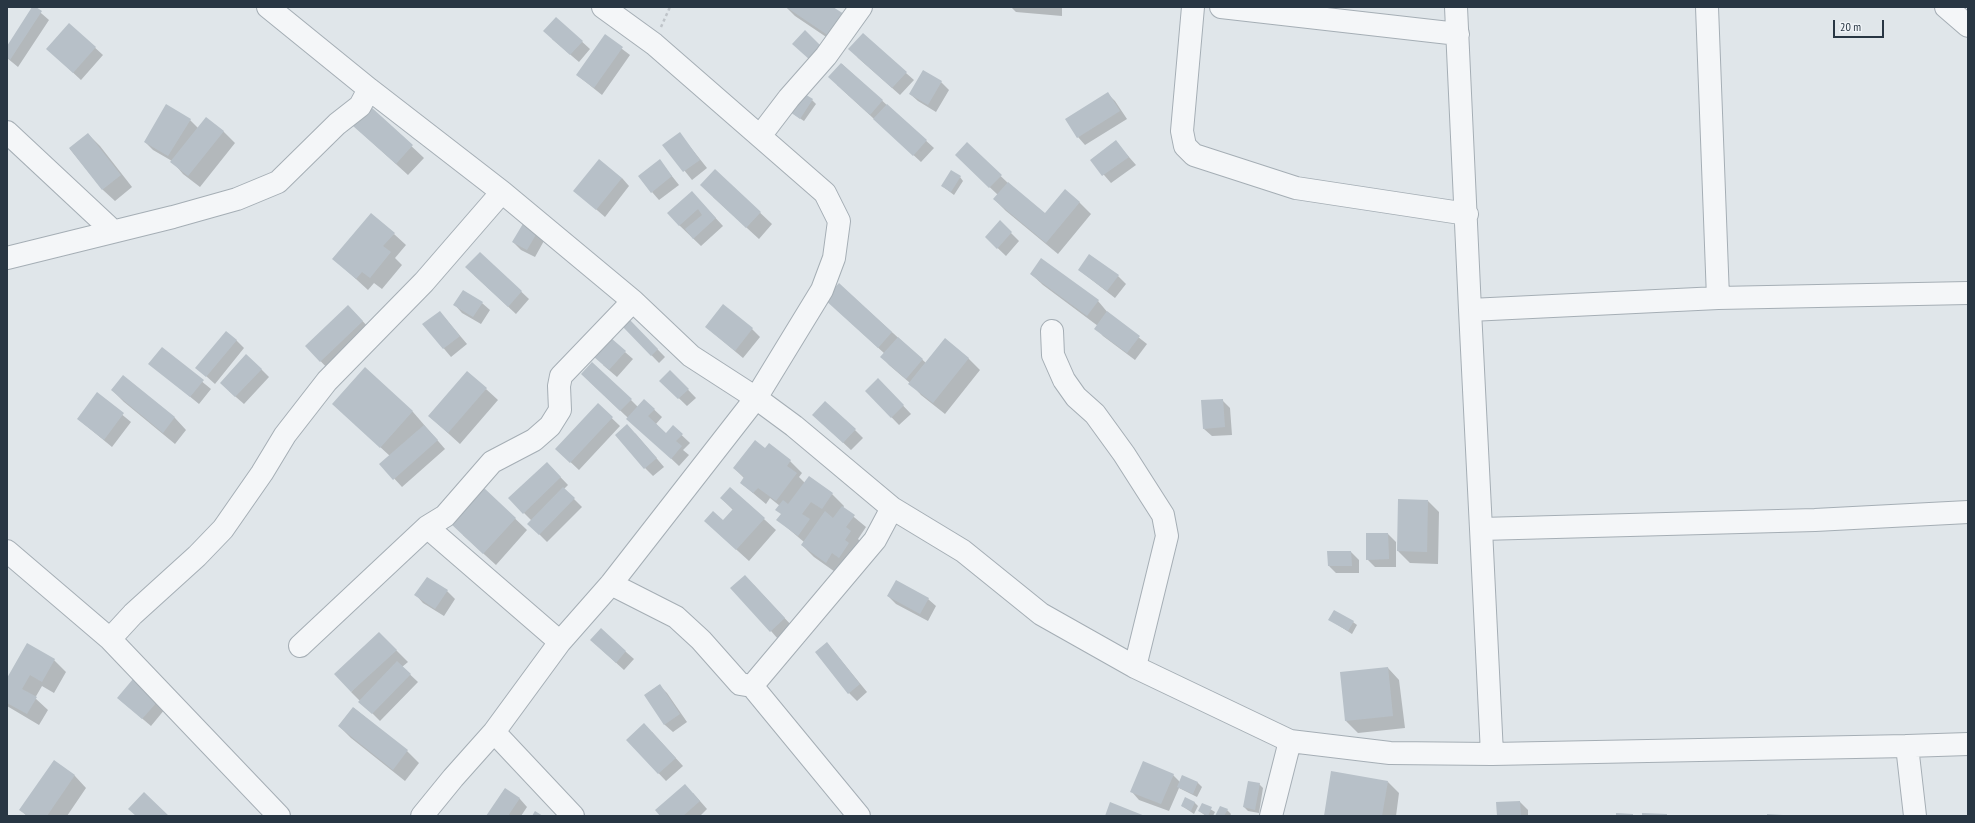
<!DOCTYPE html>
<html>
<head>
<meta charset="utf-8">
<style>
	body { margin:0 }
	#map { position:relative; width:1975px; height:823px; overflow:hidden; background:#e0e6ea; font-family:"PT Sans Narrow",sans-serif }
	canvas { display:block }
	.frame { position:absolute; inset:0; border:8px solid #283643; pointer-events:none }
	.scale { position:absolute; left:1833px; top:20px; width:51px; height:18px; box-sizing:border-box; border:2px solid #283643; border-top:0; padding-left:5px; font-size:12px; line-height:14px; white-space:nowrap; color:#283643; -webkit-text-stroke:3px #f0f4f8; paint-order:stroke }
</style>
</head>
<body>
<div id="map">
<canvas width="1975" height="823"></canvas>
<div class="frame"></div>
<div class="scale">20 m</div>
</div>
<script>
const ctx = document.querySelector('canvas').getContext('2d');
ctx.lineJoin = 'round';
function fillPath(path, color) {
  ctx.fillStyle = color;
  ctx.fill(path, 'evenodd');
}
function poly(rows) {
  const path = new Path2D();
  for (const r of rows) {
    path.moveTo(r[0], r[1]);
    for (let i = 2; i < r.length; i += 2) path.lineTo(r[i], r[i + 1]);
  }
  return path;
}
function strokePath(path, color, width, dash) {
  ctx.strokeStyle = color;
  ctx.lineWidth = width;
  ctx.lineCap = dash ? 'butt' : 'round';
  ctx.setLineDash(dash || []);
  ctx.stroke(path);
}
fillPath(poly([
	[34,7,49,20,18,67,7,58,7,47],
	[786,7,832,7,841,47,795,16],
	[1011,7,1062,7,1062,16,1016,12],
	[556,18,590,49,579,62,552,39],
	[69,24,103,55,81,80,55,56],
	[605,36,630,55,602,95,577,75],
	[857,57,906,73,914,80,900,95],
	[842,64,934,148,921,162,837,85],
	[941,82,949,90,936,112,918,101,910,94],
	[1108,94,1115,101,1127,119,1085,145,1078,137],
	[812,100,816,104,804,121,795,115],
	[371,108,424,158,408,175,354,126],
	[190,120,198,128,223,131,235,143,200,187,183,174,172,161,153,150,145,142],
	[88,134,100,146,132,187,115,201,103,190,70,149],
	[680,134,707,168,692,180,664,145],
	[1116,142,1136,165,1111,183,1091,160],
	[967,144,1009,184,1045,214,1079,202,1091,214,1058,254,1006,211,994,199,998,195,964,163],
	[660,161,679,185,659,200,652,192],
	[715,170,772,224,759,239,713,197],
	[960,177,963,181,954,195,942,186],
	[622,178,629,186,605,217,575,191],
	[699,200,723,226,701,246,679,225],
	[1000,222,1019,241,1006,256,986,237],
	[524,224,545,239,535,257,521,250,513,242],
	[394,234,406,245,395,258,402,265,382,289,374,283,368,290,334,259],
	[480,253,529,299,516,314,474,275],
	[1041,260,1098,301,1109,314,1147,344,1135,360,1103,336,1096,328,1098,326,1043,285,1031,274],
	[1079,270,1118,276,1126,284,1115,298],
	[839,284,926,363,968,358,980,370,945,414,921,395,910,383,889,365,882,357,885,354,837,310],
	[482,303,490,310,481,324,462,313,455,305],
	[348,306,374,333,332,373,306,346],
	[440,312,467,344,451,357,424,325],
	[630,321,665,357,659,363,624,327],
	[706,327,752,329,760,337,743,358],
	[236,340,244,348,215,384,197,368],
	[162,349,211,389,199,404,150,364],
	[625,352,633,359,617,377,603,365],
	[365,368,413,412,445,449,402,487,381,464,390,456,345,415],
	[261,369,269,377,244,404,229,391],
	[670,371,696,398,687,406,661,381],
	[123,376,175,418,186,430,175,444,124,402,112,390],
	[878,379,911,414,899,425,866,391],
	[590,382,631,400,638,407,644,400,662,417,656,424,666,434,673,427,690,443,683,450,689,455,679,466],
	[486,389,498,400,460,444,429,416],
	[97,394,131,422,112,447,78,419],
	[1222,400,1230,408,1232,435,1212,436,1204,429],
	[598,405,620,426,579,470,564,456],
	[821,422,855,430,863,438,851,450],
	[635,433,664,467,653,476,645,468],
	[765,449,790,461,802,473,799,477,805,483,809,477,832,494,844,506,843,508,866,527,858,539,862,543,838,574,814,557,802,545,804,542,778,520,782,514,780,506,770,498,766,504,741,483,745,479,734,468],
	[547,463,568,485,564,489,582,507,547,542,529,524,532,521,509,498],
	[483,488,527,530,496,565,463,535],
	[730,488,776,530,749,561,717,532,723,521,733,510,721,498],
	[1428,501,1439,512,1438,564,1410,563,1398,551],
	[1388,534,1396,542,1396,567,1375,567,1367,559],
	[1351,552,1359,560,1359,573,1336,573,1329,566],
	[427,578,447,591,455,599,444,616,423,603,416,595],
	[753,584,792,626,778,639,771,631],
	[888,596,928,599,936,606,928,621,896,604],
	[1330,620,1353,622,1357,625,1352,634],
	[601,630,634,659,624,670,591,640],
	[827,643,867,692,857,701,849,693],
	[391,645,408,662,402,667,418,682,380,721,351,692],
	[54,660,66,672,54,693,42,686,35,698,48,710,39,725,7,706,7,680],
	[1388,668,1399,680,1405,728,1358,733,1346,721,1341,673],
	[133,681,165,709,151,726,118,698],
	[659,685,667,693,687,722,673,732,665,725,645,695],
	[354,708,407,751,419,763,405,781,351,738,339,726],
	[652,732,683,766,666,781,627,740],
	[54,762,75,776,86,788,67,816,27,816,20,810],
	[1173,775,1180,782,1182,776,1198,783,1202,787,1197,797,1179,788,1169,811,1139,800,1132,792],
	[1388,782,1399,793,1396,816,1325,816],
	[1259,784,1263,788,1259,813,1248,811,1244,807],
	[505,789,520,799,527,807,521,816,487,816],
	[693,793,707,809,700,816,662,816],
	[1194,802,1198,806,1194,814,1182,806],
	[1520,802,1528,810,1528,816,1498,816],
	[1202,804,1215,812,1213,816,1206,816,1199,811],
	[1227,810,1231,814,1230,816,1216,816]
]), '#0003');
fillPath(poly([
	[32,7,36,7,42,11,10,60,7,57,7,46],
	[786,7,833,7,844,14,829,36],
	[556,17,583,41,570,55,543,31],
	[69,23,96,47,73,73,46,49],
	[805,30,822,47,810,60,792,44],
	[863,33,907,72,892,88,848,49],
	[605,34,623,47,594,88,576,75],
	[841,63,883,100,870,115,828,77],
	[923,70,942,81,928,105,909,94],
	[1108,92,1120,111,1077,138,1065,119],
	[803,93,813,99,800,119,790,112],
	[166,104,191,119,168,156,144,142],
	[887,104,927,140,913,156,873,119],
	[371,107,413,145,396,164,353,126],
	[206,117,224,131,188,176,170,162],
	[680,132,700,160,683,172,662,145],
	[88,133,121,175,102,190,69,148],
	[1116,140,1129,157,1102,176,1090,160],
	[967,142,1002,175,989,188,955,155],
	[599,159,622,178,596,210,573,191],
	[660,159,672,176,651,193,638,176],
	[715,169,761,212,746,228,700,185],
	[951,170,961,176,951,192,941,186],
	[1008,182,1045,213,1065,189,1080,202,1046,243,993,199],
	[692,191,716,218,693,239,685,229,702,215,698,209,679,226,667,213],
	[371,213,395,233,383,246,391,252,370,278,362,272,356,279,332,259],
	[1000,220,1012,232,997,249,985,237],
	[524,222,538,231,527,250,512,242],
	[480,252,522,291,508,307,465,267],
	[1089,254,1119,275,1107,291,1078,270],
	[1041,258,1099,300,1087,316,1030,274],
	[839,283,892,332,878,348,824,299],
	[463,290,483,302,473,317,453,305],
	[723,304,753,328,735,351,705,327],
	[348,305,363,321,320,362,305,346],
	[440,311,460,336,443,349,422,324],
	[1107,311,1140,336,1127,353,1094,329],
	[630,320,658,349,651,356,623,327],
	[226,331,237,340,206,377,195,368],
	[898,337,923,359,906,379,880,357],
	[611,338,626,351,609,370,594,357],
	[945,338,969,358,933,403,908,384],
	[162,347,204,380,190,397,148,364],
	[246,354,262,369,235,397,220,383],
	[592,362,632,399,620,411,581,374],
	[365,367,413,411,380,448,332,404],
	[670,370,689,389,678,399,659,381],
	[467,371,487,388,448,433,428,416],
	[123,375,175,417,163,433,111,390],
	[878,378,904,405,891,418,865,391],
	[97,392,124,413,104,440,77,419],
	[644,399,655,409,648,416,666,433,673,425,683,434,676,441,682,446,671,459,626,419],
	[1223,399,1225,427,1203,429,1201,400],
	[825,401,856,429,843,443,812,415],
	[598,403,613,417,570,463,555,449],
	[627,424,657,458,644,469,615,435],
	[424,425,438,440,393,480,379,464],
	[755,440,765,448,769,443,791,460,787,466,797,473,776,501,758,488,753,493,740,483,744,477,733,468],
	[547,462,561,477,523,514,508,498],
	[809,476,833,493,822,509,811,502,802,514,810,519,798,536,776,520,781,514,775,510,783,500,788,504],
	[483,487,516,518,483,554,450,523],
	[563,487,575,498,539,535,527,524],
	[730,487,765,518,736,550,704,521,713,511,723,520,733,509,720,498],
	[1398,499,1428,500,1427,552,1397,551],
	[842,506,855,515,846,527,851,531,845,540,849,543,839,558,832,553,826,563,801,545,825,511,833,518],
	[1366,533,1388,533,1389,559,1366,560],
	[1327,551,1351,551,1352,566,1328,566],
	[745,575,785,618,770,632,730,588],
	[427,577,448,590,435,609,414,595],
	[896,580,929,598,920,614,887,596],
	[1334,610,1354,621,1348,631,1328,620],
	[601,628,626,651,616,663,590,640],
	[379,632,397,650,351,692,334,674],
	[827,642,860,684,848,694,815,652],
	[27,643,55,659,42,682,30,675,22,689,37,697,27,714,7,703,7,678],
	[397,661,411,674,372,714,358,702],
	[1388,667,1393,716,1345,721,1340,672],
	[133,679,158,701,142,719,117,698],
	[660,684,680,714,664,725,644,695],
	[353,707,408,750,393,770,338,726],
	[644,723,676,758,658,774,626,740],
	[54,760,75,775,47,816,28,816,19,810],
	[1143,761,1174,774,1161,804,1130,792],
	[1331,771,1388,781,1382,816,1324,816],
	[1182,775,1198,782,1193,794,1177,787],
	[1248,781,1260,783,1255,810,1243,807],
	[685,784,700,801,683,816,660,816,655,810],
	[505,788,520,798,508,816,486,816],
	[144,792,169,816,136,816,128,809],
	[1185,797,1195,802,1191,811,1181,806],
	[1520,801,1521,816,1497,816,1496,802],
	[1110,802,1145,816,1105,816],
	[1202,803,1212,807,1208,816,1198,811],
	[1220,806,1228,809,1224,816,1215,816],
	[535,811,543,816,532,816],
	[1616,813,1633,814,1633,816,1616,816],
	[1642,813,1667,814,1667,816,1642,816],
	[1767,814,1783,815,1783,816,1767,816]
]), '#b7c0c8');
const minor = poly([
	[268,7,369,89],
	[1193,7,1182,131,1185,146,1194,155,1296,188,1467,214],
	[1221,7,1458,34],
	[1456,7,1470,310],
	[1707,7,1718,298],
	[1946,7,1968,26],
	[7,132,113,231],
	[760,136,789,98,826,56,861,7],
	[7,258,173,217,237,199,278,182,337,124,360,106,369,89,502,192,633,301,691,356,756,398,822,290,834,258,839,221,825,193,654,44,603,7],
	[1052,331,1053,355,1064,380,1076,397,1095,414,1124,454,1163,515,1167,536,1135,667],
	[427,527,560,642],
	[1481,529,1470,310,1718,298,1968,293],
	[7,551,110,639,279,816],
	[611,584,676,617,701,640,740,684,752,686,875,540,892,508],
	[110,639,133,614,197,556,223,529,262,473,285,435,327,381,424,282,502,192],
	[300,646,427,527,445,516,492,462,534,440,550,426,560,410,559,386,561,376,633,301],
	[752,686,859,816],
	[494,732,560,642,611,584,756,398,794,426,892,508,963,551,1041,614,1135,667,1290,741],
	[1492,754,1481,529,1815,520,1968,512],
	[422,816,453,778,494,732,573,816],
	[1271,816,1290,741,1390,753,1492,754,1907,746],
	[1915,816,1907,746,1968,744]
]);
strokePath(minor, '#a5aeb5', 24);
strokePath(poly([
	[661,27,670,7]
]), '#bfc4c9', 2.5, [3, 3]);
strokePath(minor, '#f4f6f8', 22);
</script>
</body>
</html>
